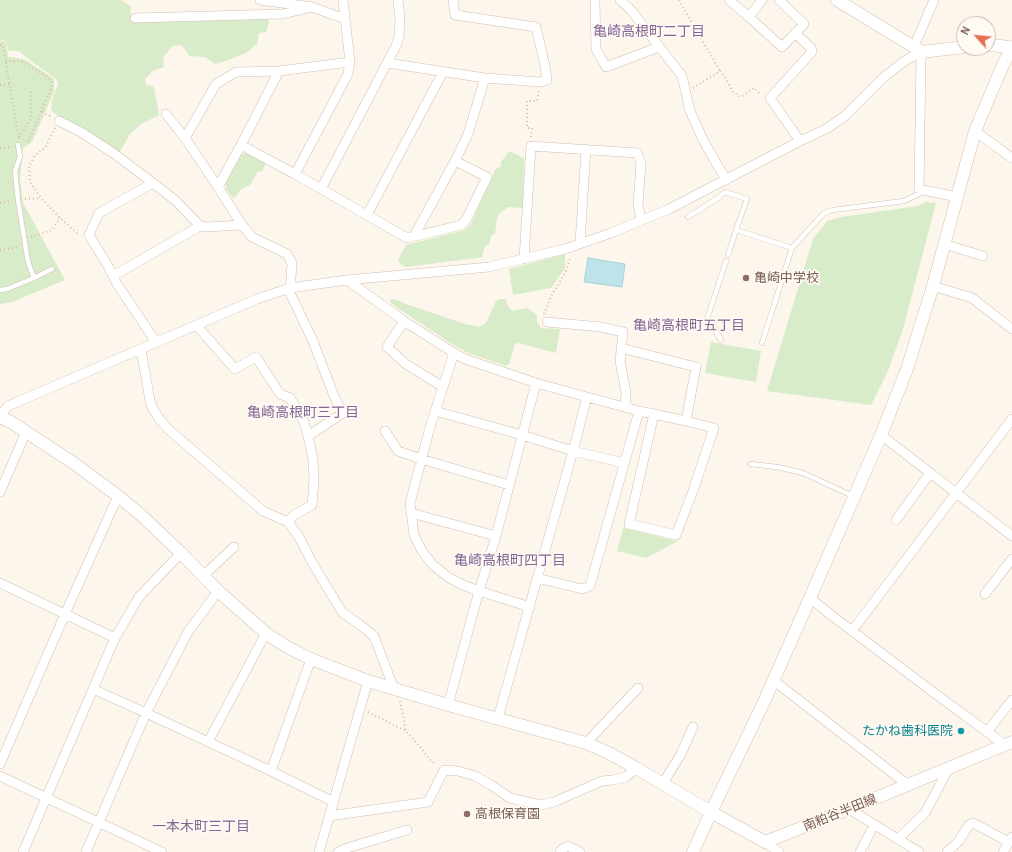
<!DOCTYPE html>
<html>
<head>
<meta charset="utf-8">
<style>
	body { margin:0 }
	#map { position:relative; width:1012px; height:852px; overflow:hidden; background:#fdf6ec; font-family:Karla,sans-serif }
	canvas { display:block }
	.north { position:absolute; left:956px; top:16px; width:40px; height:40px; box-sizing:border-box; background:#fffaf3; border:1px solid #cabbb1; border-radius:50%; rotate:297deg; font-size:11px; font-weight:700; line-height:16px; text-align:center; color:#7a5c4d }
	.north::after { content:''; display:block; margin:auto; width:14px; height:18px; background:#e76f51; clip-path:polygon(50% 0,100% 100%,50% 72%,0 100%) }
</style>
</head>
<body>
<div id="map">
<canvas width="1012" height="852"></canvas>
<div class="north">N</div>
</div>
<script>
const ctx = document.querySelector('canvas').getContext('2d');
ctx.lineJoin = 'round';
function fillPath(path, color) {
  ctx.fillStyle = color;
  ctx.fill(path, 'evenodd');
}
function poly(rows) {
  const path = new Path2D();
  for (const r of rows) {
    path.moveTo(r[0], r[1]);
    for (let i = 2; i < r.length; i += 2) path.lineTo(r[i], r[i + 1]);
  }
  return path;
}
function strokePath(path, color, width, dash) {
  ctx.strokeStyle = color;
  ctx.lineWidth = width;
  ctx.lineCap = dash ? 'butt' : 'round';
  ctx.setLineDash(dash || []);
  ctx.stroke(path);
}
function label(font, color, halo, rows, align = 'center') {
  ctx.font = font + ' Karla,"Noto Sans JP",sans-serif';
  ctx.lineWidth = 3.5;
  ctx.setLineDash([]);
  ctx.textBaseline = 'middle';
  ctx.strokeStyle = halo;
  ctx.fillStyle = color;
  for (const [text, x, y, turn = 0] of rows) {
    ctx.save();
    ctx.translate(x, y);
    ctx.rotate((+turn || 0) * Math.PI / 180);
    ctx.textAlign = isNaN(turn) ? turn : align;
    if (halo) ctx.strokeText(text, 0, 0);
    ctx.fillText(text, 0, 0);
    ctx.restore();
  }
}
fillPath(poly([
	[0,0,121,0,131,6,130,18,134,22,267,17,269,22,266,32,259,33,257,44,246,53,226,61,215,64,205,57,189,56,182,45,172,46,163,58,164,67,153,71,145,79,146,85,154,87,159,115,141,124,130,134,119,153,59,117,51,110,52,100,58,85,57,80,26,57,19,51,9,51,6,41,0,40],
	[0,41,6,42,8,57,24,59,54,79,54,92,32,142,23,148,20,179,23,203,65,280,12,302,0,304],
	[509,151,524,158,523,208,508,207,499,214,497,219,495,233,491,236,489,244,484,248,482,257,407,267,402,265,398,260,406,245,465,230,471,224,495,170,501,166,501,162],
	[247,153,266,163,262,172,258,171,250,185,241,189,234,199,226,189,226,183,241,154],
	[926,202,936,203,903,329,888,371,871,405,767,391,813,239,827,221,841,217,918,206],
	[565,254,565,268,551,288,513,295,509,269],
	[392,299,397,300,409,305,465,324,479,327,486,323,496,301,500,299,506,299,508,307,513,311,527,308,537,315,537,322,541,328,560,329,556,353,518,343,515,344,509,364,506,366,468,353,452,344,396,307,389,301],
	[711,342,761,351,756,382,705,373],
	[623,528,678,541,646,558,617,551]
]), '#d8ecc9');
const water = poly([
	[588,258,625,264,622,287,584,282,588,258]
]);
fillPath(water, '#bfe3e8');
strokePath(water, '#a5d3da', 1);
const lane = poly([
	[688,217,718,198,725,192,747,199,736,230],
	[728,255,736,230,792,248,824,213,833,210,904,201,925,191],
	[34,278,52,269],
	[0,290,7,289,34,278,28,262,18,200,15,171,20,157,18,145],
	[721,340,711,323,706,322,726,261],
	[762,343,792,248],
	[751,464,777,467,803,473,853,496]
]);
const street = poly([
	[260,0,312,7,345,19],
	[398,0,400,18,399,37,396,46,387,63,485,78,540,82,547,80,545,66,536,27,455,15,453,0],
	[595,0,596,49,606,67,659,47],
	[620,0,630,9,682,76,690,111,703,140,726,180],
	[729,0,749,17,762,0],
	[749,17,782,47,804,24,779,0],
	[135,18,283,14,312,7],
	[795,33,811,48,812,51,811,53,770,98,800,141],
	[914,47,934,0],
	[922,52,921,57,919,189,957,197],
	[166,114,185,138],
	[59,121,81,132,116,155,153,183],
	[975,131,1012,158],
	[241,145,279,71],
	[295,174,348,74,350,62,343,0],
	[218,187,241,145,295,174,407,238,461,225,466,220,487,177,455,161,468,134,485,78],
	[321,189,387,63],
	[367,215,443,72],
	[414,236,455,161],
	[580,243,586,149],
	[944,244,983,256],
	[524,259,531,146,637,153,641,163,638,204,641,220],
	[113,276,200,226],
	[347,280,404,321,454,353,465,359,536,383,587,397,639,411,654,414,686,421,714,428,693,491,676,535,629,524,654,414],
	[933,286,972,298,1012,329],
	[404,321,387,347,406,364,443,387],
	[547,322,601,327,623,332,620,361,626,392,625,407],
	[196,325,235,369,256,357,280,394,290,398,304,422,308,436,313,459,314,480,312,505,294,515,288,522],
	[156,342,117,284,108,266,89,235,99,213,153,183,176,201,200,226,207,227,242,225],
	[621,348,696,367,686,421],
	[141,349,150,401,153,409,160,420,168,429,263,511,288,522,299,537,313,564,342,612,360,625,374,636,394,689],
	[454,353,430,427,410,503,414,535,422,551,433,565,448,577,463,585,479,591,530,607],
	[435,411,522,435,573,451,624,463],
	[0,416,8,406,257,299,290,288,347,280,489,267,565,249,611,233,669,209,800,141,826,129,845,116,884,77,906,60,922,52],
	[385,431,398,451,421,459,509,485],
	[881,435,1012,536],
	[308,436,343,413,334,396,313,341,290,293,292,263,287,254,252,237,242,225,218,187,185,138,216,84,236,72,279,71,350,62],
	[0,492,26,432],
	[411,513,496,536],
	[896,520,930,473],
	[203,576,234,547],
	[537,578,582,589,590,586,639,411],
	[0,583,115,638],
	[985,594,1012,559],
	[810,598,831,615,937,695,1005,745],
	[852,631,1012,419],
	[773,680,908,785],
	[93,689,146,713,271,771,334,802],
	[448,705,479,591,496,536,536,383],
	[498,718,573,451,587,397],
	[987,732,1012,700],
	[208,742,266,633],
	[586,743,638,688],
	[0,764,65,614,118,496],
	[271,771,311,659],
	[0,776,162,852],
	[663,783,681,754,693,727],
	[849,809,919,852],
	[329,816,428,802,444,770,458,771,475,776,491,785,510,798,541,805,554,802,602,781,613,780,626,777,636,768],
	[898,839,925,813,949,768],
	[765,842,779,852],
	[23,852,115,638,139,597,181,553],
	[86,852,146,713,188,632,218,591],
	[319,852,368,681],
	[338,852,347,848,407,830],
	[560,852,562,849,568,846,580,852],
	[860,852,874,825],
	[947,852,959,841,969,825,973,823,1009,842],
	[1003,852,1012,837]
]);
const secondary = poly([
	[837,0,922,52,964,47],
	[988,45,1001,46,1012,48],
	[0,417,11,422,75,464,118,496,142,516,181,553,218,591,267,634,287,647,311,659,368,681,448,705,586,743,609,753,636,768,711,812,763,704,810,598,881,435,907,369,933,286,975,131,1002,67,1012,47],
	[693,852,711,812,765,842,849,809,1012,742]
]);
strokePath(lane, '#d1beb0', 5.5);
strokePath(street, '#d1beb0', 10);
strokePath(secondary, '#d6c0b0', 13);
strokePath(poly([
	[679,0,720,71],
	[0,45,3,46,19,139],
	[6,61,21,61,45,75,50,79,52,83,52,87,29,140,25,142],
	[0,85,9,84],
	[693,88,720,71,725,77,733,92,741,97,754,88,761,95],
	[42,112,52,117],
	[55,128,45,148,35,155,29,167,30,182,41,198,60,218,79,235],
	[19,137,31,118,31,91],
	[531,137,532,128,527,128,527,101,537,101,539,90],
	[0,148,11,147],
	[25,199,41,198],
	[0,203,11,201],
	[31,237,52,230,60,218],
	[0,250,19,247],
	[544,314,552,294,557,287,566,271,570,258],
	[400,701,406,731,421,748,429,759,436,764],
	[368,712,406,731]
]), '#d9b8a5', 2, [1, 3]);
strokePath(lane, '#fff', 4.5);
strokePath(street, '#fff', 9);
strokePath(secondary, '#fff', 12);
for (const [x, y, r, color] of [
	[746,278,4,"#8d6e63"],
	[961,731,4,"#0f9aa8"],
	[467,814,4,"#8d6e63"]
]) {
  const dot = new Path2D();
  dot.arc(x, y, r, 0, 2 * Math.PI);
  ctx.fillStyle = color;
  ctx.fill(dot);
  strokePath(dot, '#fffaf3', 1.5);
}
label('13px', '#785e54', '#fffaf3', [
	["亀崎中学校",754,278],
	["高根保育園",475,814]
], 'left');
label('13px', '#0d838f', '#fffaf3', [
	["たかね歯科医院",953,731]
], 'right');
label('13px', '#7a5c4d', '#fffaf3', [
	["南粕谷半田線",840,813,-22]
]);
label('14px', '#846695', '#fffaf3', [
	["亀崎高根町二丁目",649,32],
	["亀崎高根町五丁目",689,326],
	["亀崎高根町三丁目",303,413],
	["亀崎高根町四丁目",510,561],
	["一本木町三丁目",201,827]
]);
</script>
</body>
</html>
